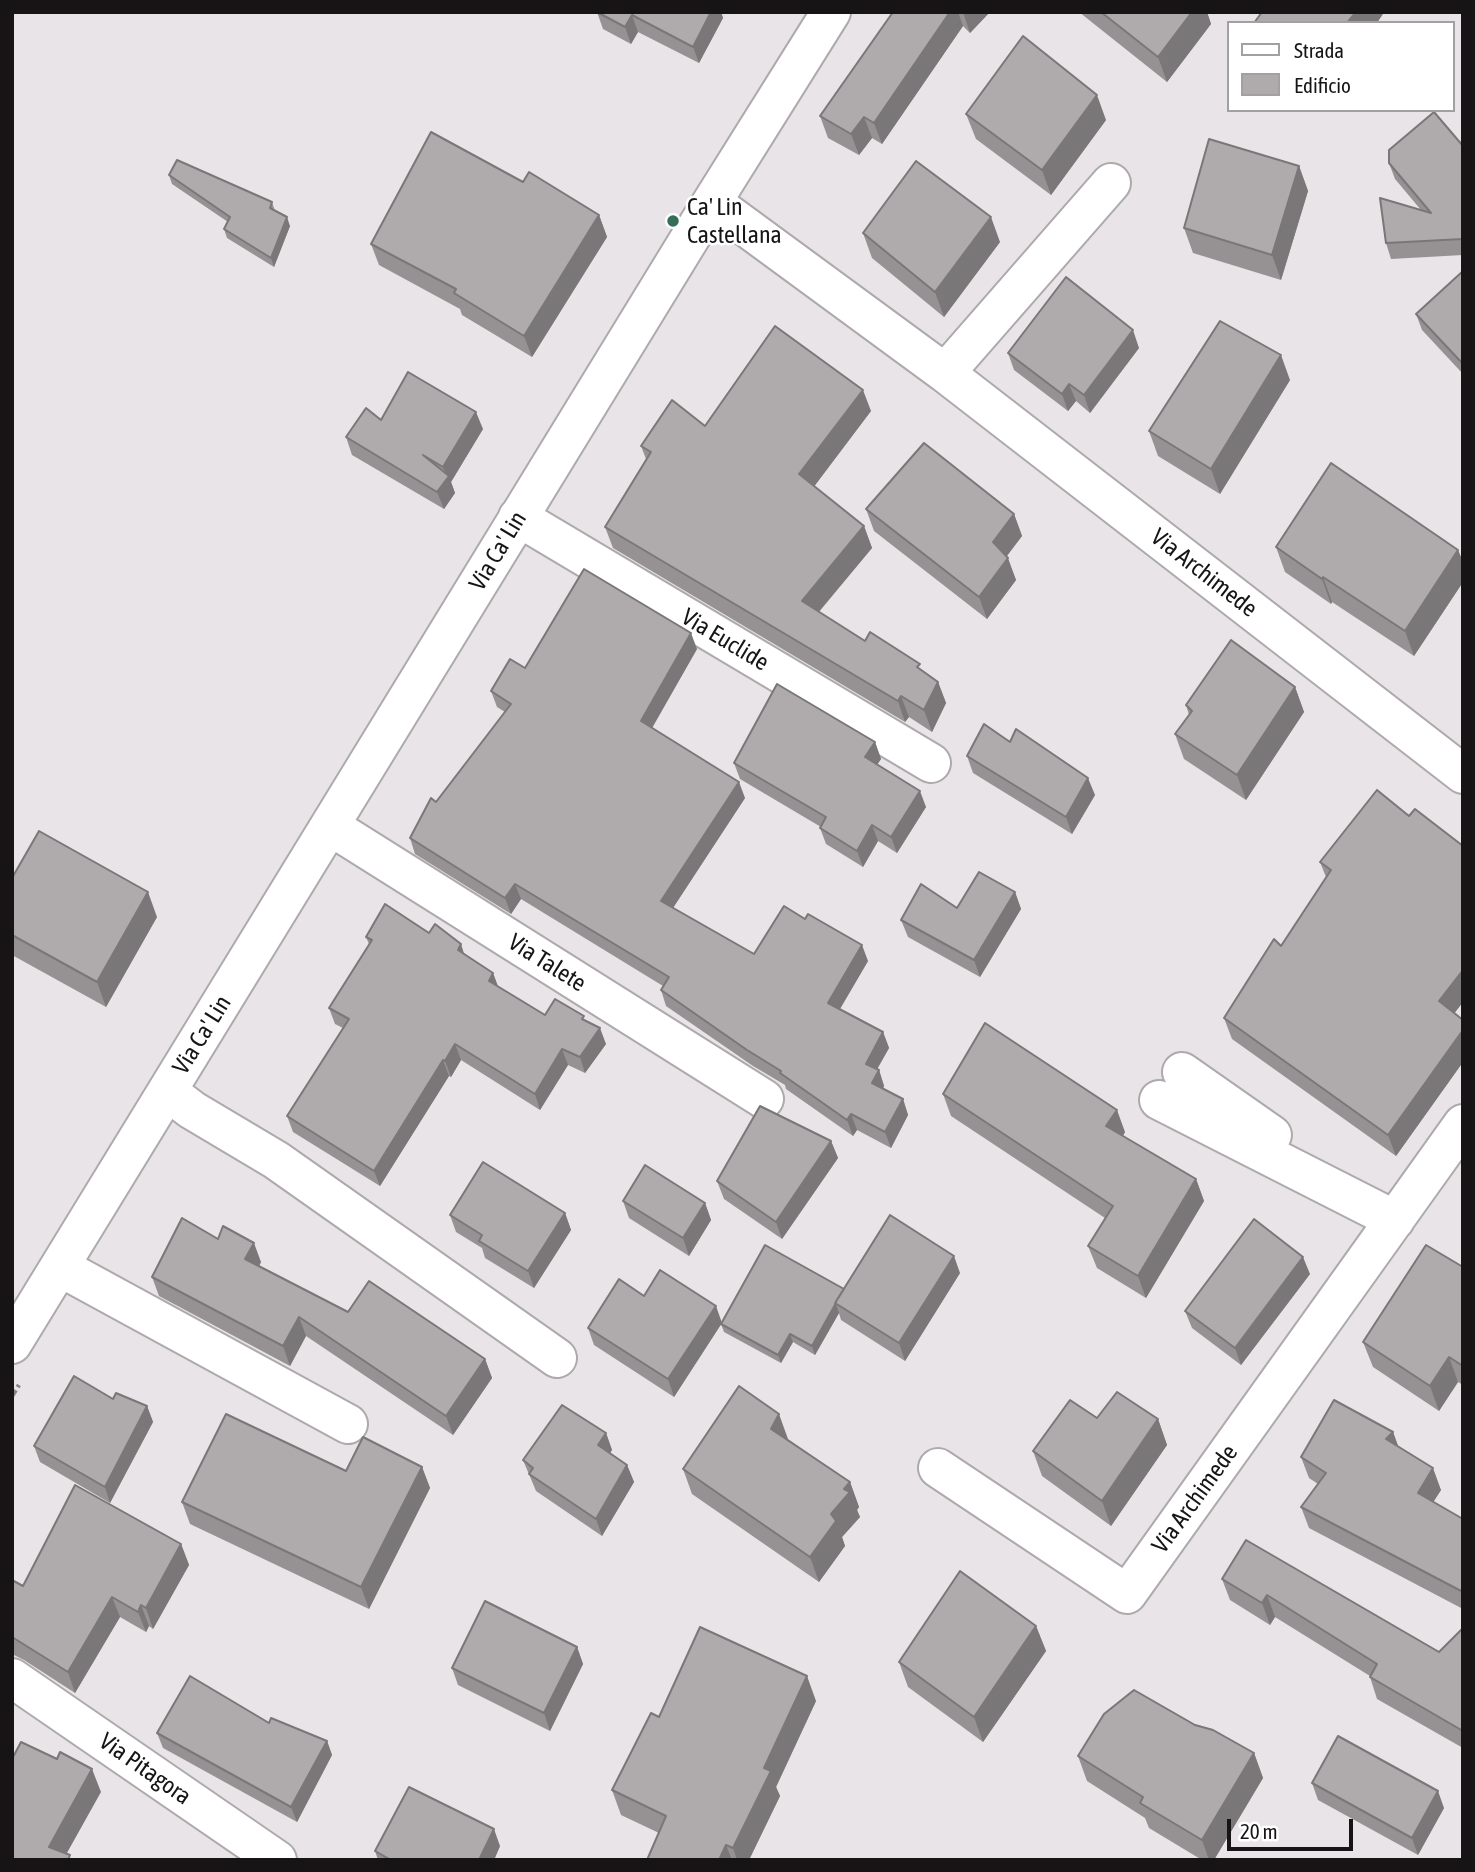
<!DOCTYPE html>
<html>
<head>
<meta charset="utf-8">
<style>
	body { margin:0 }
	#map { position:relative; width:1475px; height:1872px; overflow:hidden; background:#e9e4e7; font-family:"Asap Condensed",sans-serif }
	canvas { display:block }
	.frame { position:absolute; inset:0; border:14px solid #161415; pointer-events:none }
	.legend { position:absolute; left:1227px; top:21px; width:228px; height:91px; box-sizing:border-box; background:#fff; border:2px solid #a2a1a1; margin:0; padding:9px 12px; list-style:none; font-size:21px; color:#161415 }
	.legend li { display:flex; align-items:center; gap:14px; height:35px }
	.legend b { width:35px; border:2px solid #a2a1a1 }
	.scale { position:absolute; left:1227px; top:1819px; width:126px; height:32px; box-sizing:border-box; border:4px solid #161415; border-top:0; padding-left:9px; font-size:21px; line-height:24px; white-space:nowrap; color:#161415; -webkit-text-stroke:5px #fff; paint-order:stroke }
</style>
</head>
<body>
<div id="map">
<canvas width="1475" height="1872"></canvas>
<div class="frame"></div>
<ul class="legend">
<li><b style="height:9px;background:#fff"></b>Strada</li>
<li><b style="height:19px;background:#afaaac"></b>Edificio</li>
</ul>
<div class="scale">20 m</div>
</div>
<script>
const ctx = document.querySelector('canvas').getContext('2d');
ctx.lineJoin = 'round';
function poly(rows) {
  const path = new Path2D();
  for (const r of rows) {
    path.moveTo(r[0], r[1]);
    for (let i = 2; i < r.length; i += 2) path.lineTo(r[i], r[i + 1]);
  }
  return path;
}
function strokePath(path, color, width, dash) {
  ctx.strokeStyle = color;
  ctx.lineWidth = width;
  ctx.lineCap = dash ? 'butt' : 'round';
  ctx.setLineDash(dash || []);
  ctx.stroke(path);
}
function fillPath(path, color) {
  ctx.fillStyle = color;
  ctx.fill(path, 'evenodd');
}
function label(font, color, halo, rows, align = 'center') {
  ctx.font = font + ' "Asap Condensed",sans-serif';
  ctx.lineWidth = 5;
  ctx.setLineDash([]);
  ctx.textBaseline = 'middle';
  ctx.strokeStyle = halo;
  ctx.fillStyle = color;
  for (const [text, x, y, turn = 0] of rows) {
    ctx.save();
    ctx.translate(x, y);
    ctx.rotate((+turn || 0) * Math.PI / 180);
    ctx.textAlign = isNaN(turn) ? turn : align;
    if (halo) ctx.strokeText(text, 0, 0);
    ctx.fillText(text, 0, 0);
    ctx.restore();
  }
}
const minor = poly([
	[712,202,945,373,1463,774],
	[945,373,1111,183],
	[518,517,931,763],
	[330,826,764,1099],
	[1182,1072,1272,1135],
	[167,1091,192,1110,276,1160,557,1358],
	[1159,1100,1395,1220],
	[60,1267,348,1424],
	[12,1344,712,202,831,12],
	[938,1468,1127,1594,1463,1124],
	[12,1678,277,1860]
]);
strokePath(minor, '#aea9ac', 42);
strokePath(poly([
	[12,1396,19,1385]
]), '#898587', 4.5, [7, 3.5]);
strokePath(minor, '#fff', 38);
fillPath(poly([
	[597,12,721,12,723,18,699,63,638,32,631,44,603,29],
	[893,12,990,12,970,33,963,26,882,144,872,138,859,155,828,138,820,116],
	[1079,12,1207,12,1211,24,1167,82],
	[966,114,1106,120,1051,195,976,139],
	[1463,146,1463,255,1391,259,1386,243,1421,210,1395,179,1389,163],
	[1299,166,1308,191,1281,280,1193,253,1184,228],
	[169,175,272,202,275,211,290,226,274,267,227,238,224,229,228,222,172,184],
	[523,182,599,215,607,237,532,357,462,315,460,309,379,265,371,244],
	[863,233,1000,242,944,317,872,258],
	[1463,271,1463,374,1422,330,1416,314],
	[1139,348,1090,413,1076,401,1068,411,1014,370,1008,353],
	[1290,380,1220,494,1158,456,1149,431],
	[871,411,814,486,864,526,872,548,819,612,865,641,922,670,938,682,946,703,932,732,909,717,905,722,613,548,605,527,646,459,641,446,705,426],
	[381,420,483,429,451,482,455,493,444,509,352,455,346,437],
	[866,509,1014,514,1022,536,1006,556,1016,580,987,619,874,531],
	[1276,547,1458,550,1463,562,1463,582,1414,656,1332,602,1331,604,1285,572],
	[697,649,652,727,745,798,673,908,754,954,868,961,840,1009,883,1032,889,1048,877,1069,879,1070,884,1086,883,1089,903,1099,908,1115,891,1148,857,1130,853,1136,786,1089,785,1085,753,1066,666,1006,661,990,663,986,521,899,511,914,415,854,410,838,436,802,505,712,497,707,491,691,525,668],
	[1295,687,1304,712,1246,800,1184,759,1175,734,1189,715,1186,705],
	[875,742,881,759,877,765,926,807,897,853,878,841,863,867,826,844,820,828,821,827,740,779,734,763],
	[1010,742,1095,795,1072,834,973,773,967,756],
	[1409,816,1463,846,1463,1002,1454,1013,1463,1020,1463,1062,1396,1156,1232,1039,1224,1018,1281,946,1326,877,1320,862],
	[12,878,157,917,106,1007,12,955],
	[1015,892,1021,909,980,977,908,937,901,920,957,908],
	[429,933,493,973,498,987,545,1015,585,1021,606,1044,585,1073,568,1065,540,1110,461,1060,451,1077,449,1076,380,1186,293,1132,287,1116,343,1028,335,1024,329,1008,369,944,366,937],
	[943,1094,1125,1132,1123,1136,1196,1179,1204,1201,1146,1298,1097,1268,1088,1246,1105,1218,951,1116],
	[831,1141,838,1158,782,1239,724,1199,717,1181],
	[623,1201,705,1203,711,1220,689,1256,629,1218],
	[565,1213,571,1230,534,1288,485,1258,482,1248,456,1232,450,1215],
	[218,1239,261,1262,259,1266,348,1312,485,1359,492,1378,453,1435,306,1336,290,1366,159,1296,152,1277],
	[1463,1267,1463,1385,1458,1382,1439,1411,1373,1367,1363,1342],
	[960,1273,905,1361,841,1320,839,1313,815,1355,793,1342,781,1363,724,1332,721,1324,674,1397,594,1345,588,1328,644,1296,722,1322,844,1289],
	[1310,1274,1241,1365,1192,1328,1185,1311],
	[113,1399,147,1406,153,1422,110,1503,40,1462,34,1446],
	[1097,1418,1158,1419,1167,1445,1111,1526,1042,1476,1033,1451],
	[1393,1432,1398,1446,1441,1490,1433,1502,1463,1519,1463,1609,1309,1528,1301,1507,1318,1484,1309,1478,1301,1457],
	[606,1433,612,1450,610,1453,627,1465,634,1482,602,1536,536,1491,523,1460],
	[788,1439,850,1482,859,1507,857,1510,860,1517,842,1537,845,1546,819,1582,692,1494,683,1469],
	[422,1467,430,1488,369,1609,190,1524,182,1502,346,1471],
	[181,1544,189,1565,153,1629,149,1626,146,1632,120,1617,75,1693,24,1660,12,1654,12,1580,23,1586],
	[1222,1579,1439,1652,1463,1628,1463,1748,1377,1699,1370,1677,1370,1676,1275,1617,1270,1625,1230,1600],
	[1036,1626,1046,1651,983,1742,908,1687,899,1662],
	[577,1647,583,1664,550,1731,458,1685,452,1668],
	[816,1701,776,1787,780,1796,749,1860,647,1860,659,1833,621,1815,612,1790,659,1717],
	[1195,1725,1254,1753,1263,1778,1214,1860,1202,1860,1149,1828,1145,1818,1087,1781,1078,1756],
	[157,1733,327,1741,332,1755,297,1822,163,1748],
	[1312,1783,1444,1808,1418,1855,1318,1800],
	[500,1846,494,1860,378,1860,375,1851]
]), '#969294');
fillPath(poly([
	[711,12,721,12,723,18,699,63,693,47],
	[950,12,958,12,963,26,882,144,874,123],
	[963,12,990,12,970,33],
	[1192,12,1207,12,1211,24,1167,82,1158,57],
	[1356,12,1382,12,1383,14,1377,23,1347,23],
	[632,15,638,32,631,44,625,27],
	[1097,95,1106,120,1051,195,1042,170],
	[864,117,872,138,859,155,851,134],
	[1299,166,1308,191,1281,280,1272,255],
	[599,215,607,237,532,357,524,336],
	[287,217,290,226,274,267,271,258],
	[991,217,1000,242,944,317,935,292],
	[1133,330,1139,348,1090,413,1084,395],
	[1281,355,1290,380,1220,494,1211,469],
	[1069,384,1076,401,1068,411,1062,394],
	[863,390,871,411,807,496,799,474],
	[476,412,483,429,451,482,455,493,444,509,437,492,447,478,443,467],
	[1014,514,1022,536,1001,564,993,542],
	[864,526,872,548,810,622,802,601],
	[1458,550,1463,562,1463,582,1414,656,1405,631],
	[1008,558,1016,580,987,619,979,597],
	[1323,577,1332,602,1331,604,1322,579],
	[691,633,697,649,647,737,641,721],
	[938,682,946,703,932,732,924,710],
	[1295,687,1304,712,1246,800,1237,775],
	[901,696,909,717,905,722,898,701],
	[875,742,881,759,871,773,865,757],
	[1088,778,1095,795,1072,834,1066,817],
	[739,782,745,798,667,917,661,901],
	[920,791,926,807,897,853,891,837],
	[872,825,878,841,863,867,857,851],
	[515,884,521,899,511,914,505,898],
	[148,892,157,917,106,1007,97,982],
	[1015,892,1021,909,980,977,974,960],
	[461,944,466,960,458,950],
	[862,945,868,961,834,1019,828,1003],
	[1463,970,1463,1002,1447,1023,1439,1001],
	[493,973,499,989,489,981],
	[600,1028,606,1044,585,1073,580,1057],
	[1463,1030,1463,1062,1396,1156,1388,1135],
	[883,1032,889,1048,871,1080,866,1064],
	[455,1044,461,1060,451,1077,445,1061],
	[562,1049,568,1065,540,1110,535,1094],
	[443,1060,449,1076,380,1186,374,1171],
	[879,1070,884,1086,878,1099,872,1083],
	[903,1099,908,1115,891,1148,885,1132],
	[1117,1110,1125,1132,1114,1149,1106,1126],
	[851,1114,857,1130,853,1136,847,1120],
	[831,1141,838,1158,782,1239,776,1222],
	[1196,1179,1204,1201,1146,1298,1138,1276],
	[705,1203,711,1220,689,1256,683,1238],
	[565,1213,571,1230,534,1288,528,1271],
	[254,1243,261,1262,252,1279,245,1259],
	[954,1256,960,1273,905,1361,899,1343],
	[1303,1257,1310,1274,1241,1365,1235,1348],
	[836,1304,839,1313,815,1355,812,1346],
	[716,1306,722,1323,674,1397,668,1379],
	[299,1317,306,1336,290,1366,283,1346],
	[790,1334,793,1342,781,1363,778,1355],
	[1449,1357,1458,1382,1439,1411,1430,1386],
	[485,1359,492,1378,453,1435,446,1416],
	[147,1406,153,1422,110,1503,105,1487],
	[779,1414,788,1439,780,1454,771,1429],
	[1158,1419,1167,1445,1111,1526,1102,1501],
	[1393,1432,1401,1454,1386,1439],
	[606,1433,612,1450,604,1462,598,1445],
	[627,1465,634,1482,602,1536,596,1519],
	[422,1467,430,1488,369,1609,361,1587],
	[1433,1468,1441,1490,1425,1515,1418,1493],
	[850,1482,859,1507,857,1510,860,1517,842,1537,845,1546,819,1582,810,1557,844,1489],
	[181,1544,189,1565,153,1629,146,1608],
	[1267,1595,1275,1617,1270,1625,1262,1603],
	[112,1597,120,1617,75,1693,68,1672],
	[141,1605,149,1626,146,1632,138,1612],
	[1036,1626,1046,1651,983,1742,974,1717],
	[577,1647,583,1664,550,1731,544,1713],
	[807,1676,816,1701,776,1787,780,1796,749,1860,737,1860,733,1848,764,1768],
	[327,1741,332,1755,297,1822,291,1807],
	[1254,1753,1263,1778,1214,1860,1209,1860,1202,1840],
	[92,1769,101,1792,63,1860,49,1847],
	[1438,1791,1444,1808,1418,1855,1412,1838],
	[494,1829,500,1846,494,1860,479,1860],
	[726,1845,732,1860,719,1860]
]), '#7a7778');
const building = poly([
	[597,12,711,12,693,47,632,15,625,27,597,12],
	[893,12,950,12,874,123,864,117,851,134,820,116,893,12],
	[1101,12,1192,12,1158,57,1101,12],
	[1262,12,1356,12,1347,23,1254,23,1262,12],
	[1023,36,1097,95,1042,170,966,114,1023,36],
	[1434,112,1463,146,1463,239,1386,243,1380,198,1431,213,1389,163,1389,150,1434,112],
	[431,132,523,182,529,172,599,215,524,336,454,293,456,289,371,244,431,132],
	[1209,139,1299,166,1272,255,1184,228,1209,139],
	[177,160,272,202,270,208,287,217,271,258,224,229,230,217,169,175,177,160],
	[916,161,991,217,935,292,863,233,916,161],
	[1463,271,1463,364,1416,314,1463,271],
	[1066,277,1133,330,1084,395,1069,384,1062,394,1008,353,1066,277],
	[1220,321,1281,355,1211,469,1149,431,1220,321],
	[775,326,863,390,799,474,864,526,802,601,865,641,870,632,920,664,917,667,938,682,924,710,901,696,898,701,605,527,651,452,641,446,672,400,705,426,775,326],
	[408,372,476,412,443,467,423,455,449,476,437,492,346,437,366,408,381,420,408,372],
	[924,443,1014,514,993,542,1008,558,979,597,866,509,924,443],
	[1331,463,1458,550,1405,631,1323,577,1322,579,1276,547,1331,463],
	[584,569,691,633,641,721,739,782,661,901,754,954,784,906,805,919,808,914,862,945,828,1003,883,1032,866,1064,879,1070,872,1083,903,1099,885,1132,851,1114,847,1120,780,1073,781,1071,747,1050,661,990,669,977,515,884,505,898,410,838,431,798,436,802,511,704,491,691,510,659,525,668,584,569],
	[1231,640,1295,687,1237,775,1175,734,1192,711,1186,705,1231,640],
	[777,684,875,742,865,757,920,791,891,837,872,825,857,851,820,828,826,817,734,763,777,684],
	[984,724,1010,742,1016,729,1088,778,1066,817,967,756,984,724],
	[1377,790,1409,816,1415,809,1463,846,1463,970,1439,1001,1463,1020,1463,1030,1388,1135,1224,1018,1274,939,1281,946,1331,870,1320,862,1377,790],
	[39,831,148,892,97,982,12,935,12,878,39,831],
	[979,872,1015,892,974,960,901,920,921,884,957,908,979,872],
	[385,904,429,933,435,924,461,944,458,950,493,973,489,981,545,1015,555,999,584,1016,582,1019,600,1028,580,1057,562,1049,535,1094,455,1044,445,1061,443,1060,374,1171,287,1116,349,1019,329,1008,372,940,366,937,385,904],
	[985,1023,1117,1110,1106,1126,1196,1179,1138,1276,1088,1246,1113,1206,943,1094,985,1023],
	[760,1106,831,1141,776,1222,717,1181,760,1106],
	[483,1162,565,1213,528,1271,479,1241,482,1235,450,1215,483,1162],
	[645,1165,705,1203,683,1238,623,1201,645,1165],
	[890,1215,954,1256,899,1343,835,1303,890,1215],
	[182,1218,218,1239,223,1226,254,1243,245,1259,348,1312,369,1281,485,1359,446,1416,299,1317,283,1346,152,1277,182,1218],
	[1254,1219,1303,1257,1235,1348,1185,1311,1254,1219],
	[765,1245,844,1289,835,1303,836,1303,812,1346,790,1334,778,1355,721,1324,765,1245],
	[1426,1245,1463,1267,1463,1366,1449,1357,1430,1386,1363,1342,1426,1245],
	[660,1270,716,1306,668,1379,588,1328,619,1279,644,1296,660,1270],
	[74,1376,113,1399,116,1393,147,1406,105,1487,34,1446,74,1376],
	[739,1386,779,1414,771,1429,850,1482,844,1489,850,1492,831,1514,836,1521,810,1557,683,1469,739,1386],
	[1117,1392,1158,1419,1102,1501,1033,1451,1070,1400,1097,1418,1117,1392],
	[1334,1400,1393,1432,1386,1439,1433,1468,1418,1493,1463,1519,1463,1592,1301,1507,1326,1473,1301,1457,1334,1400],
	[562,1405,606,1433,598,1445,627,1465,596,1519,529,1474,533,1468,523,1460,562,1405],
	[226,1414,346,1471,363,1437,422,1467,361,1587,182,1502,226,1414],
	[75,1485,181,1544,146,1608,141,1605,138,1612,112,1597,68,1672,12,1637,12,1580,23,1586,75,1485],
	[1246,1540,1439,1652,1463,1628,1463,1731,1370,1677,1377,1664,1267,1595,1262,1603,1222,1579,1246,1540],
	[960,1571,1036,1626,974,1717,899,1662,960,1571],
	[485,1601,577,1647,544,1713,452,1668,485,1601],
	[700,1627,807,1676,764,1768,771,1771,733,1848,726,1845,719,1860,647,1860,666,1816,612,1790,651,1713,659,1717,700,1627],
	[190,1676,269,1723,271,1718,327,1741,291,1807,157,1733,190,1676],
	[1134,1690,1195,1725,1213,1730,1254,1753,1202,1840,1140,1803,1143,1797,1078,1756,1104,1714,1134,1690],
	[1338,1736,1438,1791,1412,1838,1312,1783,1338,1736],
	[21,1742,57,1759,60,1752,92,1769,49,1847,70,1855,68,1860,12,1860,12,1759,21,1742],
	[409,1787,494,1829,479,1860,391,1860,375,1851,409,1787]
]);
fillPath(building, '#afaaac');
strokePath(building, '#7a7778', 2);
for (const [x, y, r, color] of [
	[673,221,7,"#366f58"]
]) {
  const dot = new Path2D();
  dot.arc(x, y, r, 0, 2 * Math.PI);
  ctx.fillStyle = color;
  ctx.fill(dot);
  strokePath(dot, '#fff', 2.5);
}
label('24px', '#161415', '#fff', [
	["Ca' Lin",687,207],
	["Castellana",687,235]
], 'left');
label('24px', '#161415', '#fff', [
	["Via Ca' Lin",498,551,-59],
	["Via Archimede",1204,573,38],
	["Via Euclide",725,640,31],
	["Via Talete",547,963,32],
	["Via Ca' Lin",202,1035,-58],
	["Via Archimede",1195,1499,-54],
	["Via Pitagora",145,1769,35]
]);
</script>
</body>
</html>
